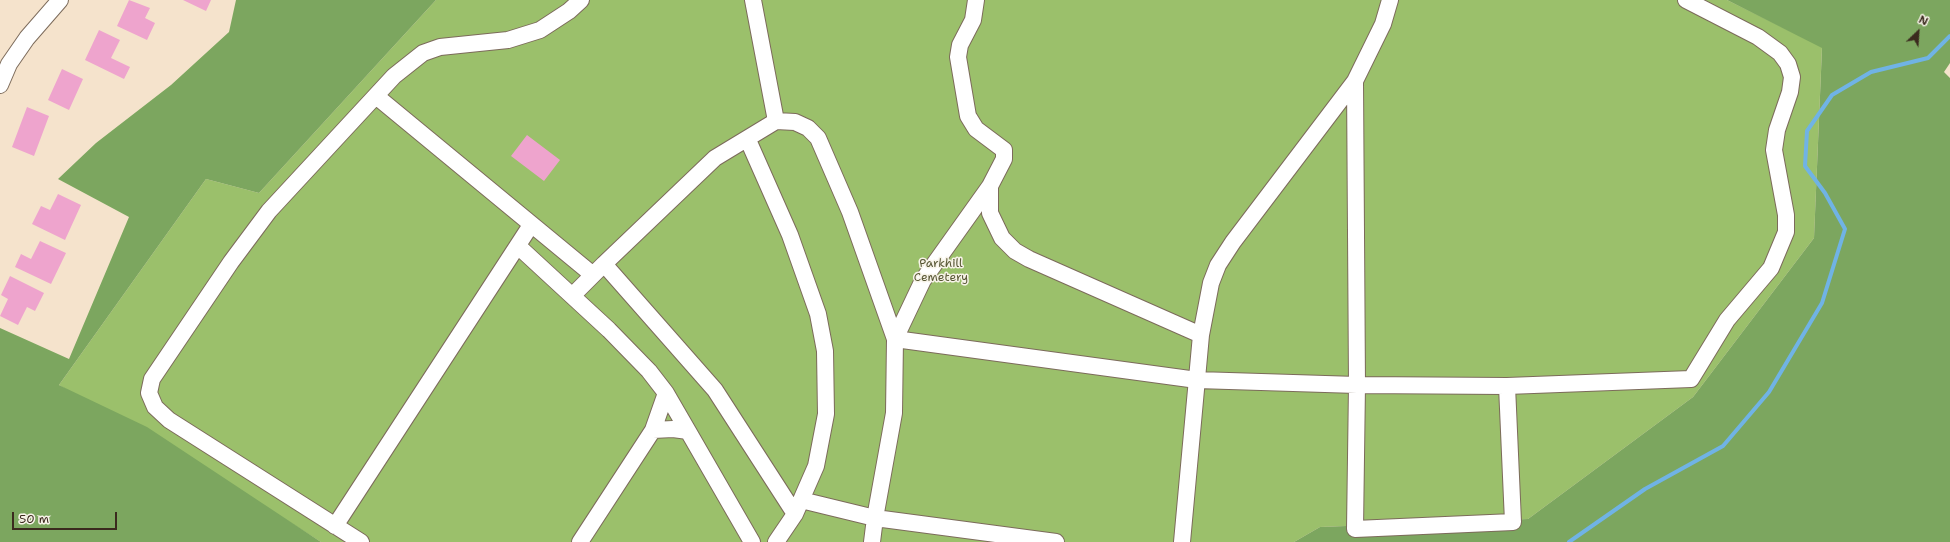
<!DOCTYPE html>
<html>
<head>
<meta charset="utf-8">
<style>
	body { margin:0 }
	#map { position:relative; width:1950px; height:542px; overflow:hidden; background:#f5e3cc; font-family:"Shantell Sans",sans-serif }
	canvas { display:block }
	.north { position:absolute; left:1898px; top:12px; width:40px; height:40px; -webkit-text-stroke:3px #f7f3e8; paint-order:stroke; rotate:25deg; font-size:11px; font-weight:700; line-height:16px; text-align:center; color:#3b2a1e }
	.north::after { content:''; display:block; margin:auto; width:14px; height:18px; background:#3b2a1e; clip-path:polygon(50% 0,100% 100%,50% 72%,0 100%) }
	.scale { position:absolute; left:12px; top:512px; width:105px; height:18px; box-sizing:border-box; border:2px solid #3b2a1e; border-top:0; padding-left:5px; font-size:12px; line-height:14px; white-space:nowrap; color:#3b2a1e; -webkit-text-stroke:3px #f7f3e8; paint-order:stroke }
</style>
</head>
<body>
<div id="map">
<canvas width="1950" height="542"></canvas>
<div class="north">N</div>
<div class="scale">50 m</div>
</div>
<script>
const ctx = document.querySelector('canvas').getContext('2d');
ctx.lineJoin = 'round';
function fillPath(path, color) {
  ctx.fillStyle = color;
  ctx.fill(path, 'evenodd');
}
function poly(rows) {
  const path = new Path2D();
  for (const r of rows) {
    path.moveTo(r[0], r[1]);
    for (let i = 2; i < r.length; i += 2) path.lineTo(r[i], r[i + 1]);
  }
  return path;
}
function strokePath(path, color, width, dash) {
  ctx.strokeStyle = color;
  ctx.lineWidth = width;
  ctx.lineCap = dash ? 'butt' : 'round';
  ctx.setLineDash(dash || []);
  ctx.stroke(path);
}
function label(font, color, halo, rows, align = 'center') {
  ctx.font = font + ' "Shantell Sans",sans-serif';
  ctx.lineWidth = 3;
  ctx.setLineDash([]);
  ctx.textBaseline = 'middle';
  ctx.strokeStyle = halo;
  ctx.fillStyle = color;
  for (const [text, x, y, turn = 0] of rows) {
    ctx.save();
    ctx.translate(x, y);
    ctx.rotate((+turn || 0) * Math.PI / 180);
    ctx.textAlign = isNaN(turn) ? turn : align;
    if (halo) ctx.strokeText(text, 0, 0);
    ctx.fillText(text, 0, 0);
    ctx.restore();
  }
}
fillPath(poly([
	[436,0,1727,0,1822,47,1814,238,1693,397,1528,519,1320,527,1294,542,321,542,269,509,59,385,206,179,259,193]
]), '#9bc06b');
fillPath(poly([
	[236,0,436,0,259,193,206,179,59,385,147,427,321,542,0,542,0,328,69,359,129,217,58,179,96,143,171,85,229,32],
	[1727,0,1950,0,1950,63,1944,72,1950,78,1950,542,1294,542,1320,527,1528,519,1693,397,1814,238,1822,48]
]), '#7ca65f');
strokePath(poly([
	[1569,542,1645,489,1723,446,1769,392,1822,303,1845,229,1825,193,1805,166,1807,131,1832,95,1871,72,1928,58,1950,36]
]), '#70b3e5', 4);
fillPath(poly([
	[129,0,150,8,145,18,155,23,147,40,117,26],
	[183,0,211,0,206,11],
	[99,30,120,40,111,58,130,67,124,79,85,60],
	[62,69,83,79,69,110,48,100],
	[27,107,49,116,34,156,12,147],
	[527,135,560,160,544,181,511,156],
	[58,194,81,205,65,240,32,224,41,206,50,210],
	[40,241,66,253,51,284,15,267,21,254,31,259],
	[10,276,44,293,35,311,27,307,18,325,0,316,8,299,1,295]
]), '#eea4cd');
const minor = poly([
	[753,0,776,121,795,122,808,128,818,138,850,212,895,339,894,413,875,518,872,542],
	[976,0,973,20,960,45,958,57,968,116,976,129,1004,150,1004,159,990,186,990,213,1002,238,1015,251,1029,259,1201,335],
	[1390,0,1383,24,1355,81,1357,385,1355,529,1513,522,1507,386],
	[0,85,9,64,27,38,60,0],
	[376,96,593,275],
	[748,140,790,235,818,314,825,351,826,414,816,466,795,514,776,542],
	[990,186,923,280,895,339,1197,380,1357,385,1507,386,1691,379,1727,320,1771,268,1786,232,1786,215,1774,150,1777,130,1790,92,1792,77,1788,64,1780,53,1758,37,1686,0],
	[519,247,609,330,649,371,666,393,688,431],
	[604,264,715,390,795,514],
	[572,296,604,264,715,158,776,121],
	[653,430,666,393],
	[801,500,875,518,1056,542],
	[335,526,531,225],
	[361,542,169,420,155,407,149,393,152,379,231,262,269,211,394,76,423,53,440,47,508,40,540,30,569,11,581,0],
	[580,542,653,430,673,429,688,431,752,542],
	[1182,542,1201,335,1211,283,1218,265,1233,242,1355,81]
]);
strokePath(minor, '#7c6b5b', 18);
strokePath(minor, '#fff', 16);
label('12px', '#585735', '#f7f3e8', [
	["Parkhill",941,264],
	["Cemetery",941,278]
]);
</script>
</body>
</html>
